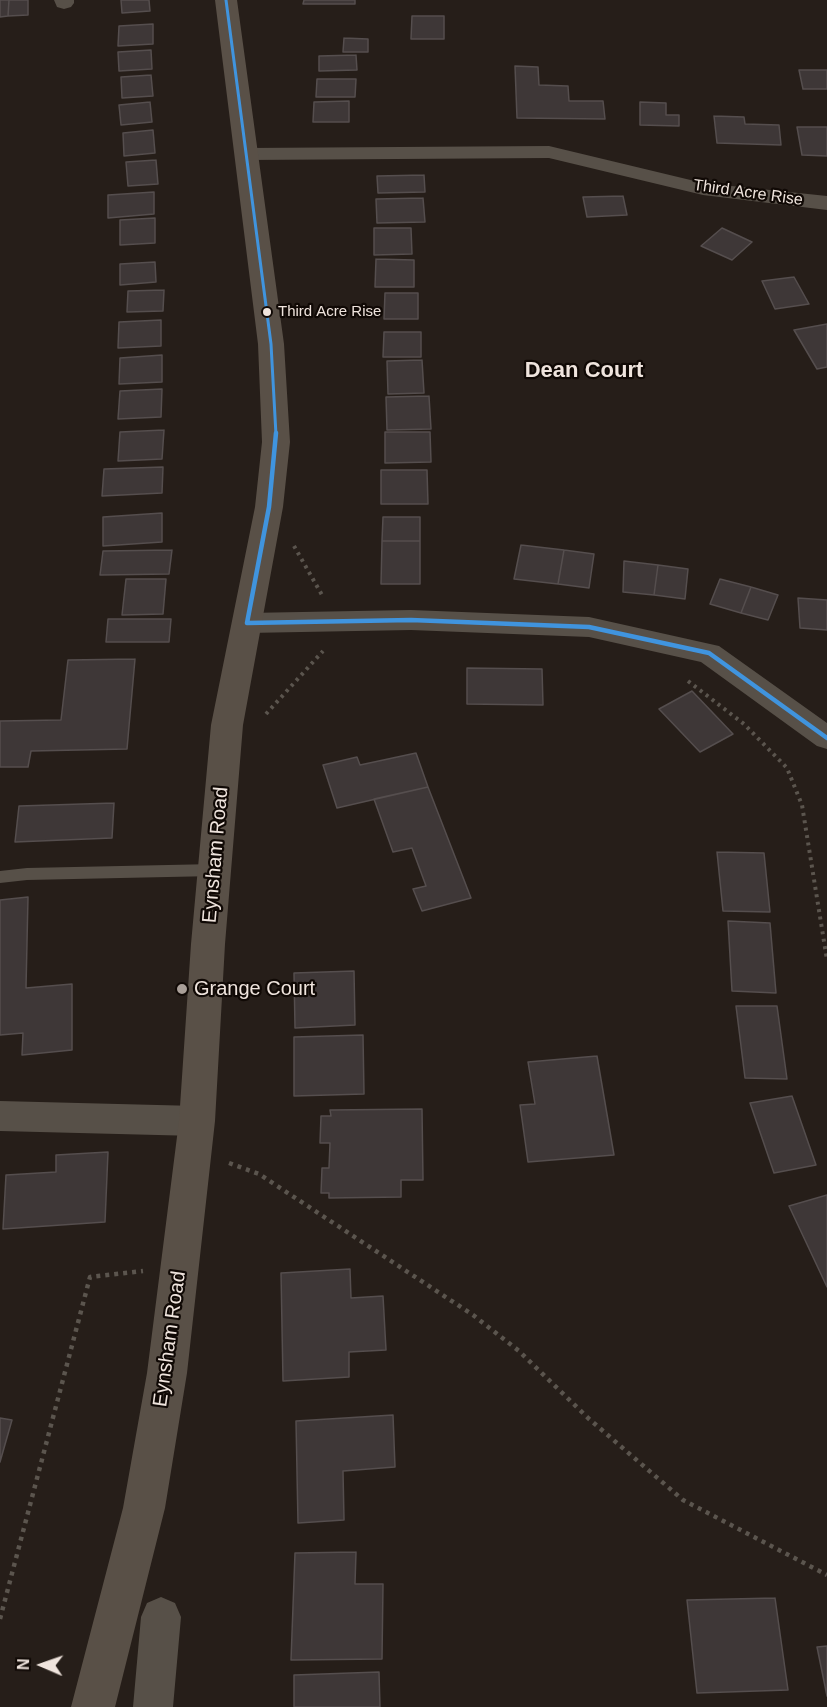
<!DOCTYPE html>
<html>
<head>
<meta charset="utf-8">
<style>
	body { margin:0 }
	#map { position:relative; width:827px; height:1707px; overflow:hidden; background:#261e19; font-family:Helvetica,sans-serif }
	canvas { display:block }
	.north { position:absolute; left:12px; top:1635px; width:60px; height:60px; -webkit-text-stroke:4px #100905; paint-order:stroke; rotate:272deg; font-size:16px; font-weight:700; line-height:24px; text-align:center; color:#efe4dd }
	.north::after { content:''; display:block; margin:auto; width:21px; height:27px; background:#efe4dd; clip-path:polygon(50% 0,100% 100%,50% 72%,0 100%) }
</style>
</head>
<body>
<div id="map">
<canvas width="827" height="1707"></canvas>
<div class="north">N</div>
</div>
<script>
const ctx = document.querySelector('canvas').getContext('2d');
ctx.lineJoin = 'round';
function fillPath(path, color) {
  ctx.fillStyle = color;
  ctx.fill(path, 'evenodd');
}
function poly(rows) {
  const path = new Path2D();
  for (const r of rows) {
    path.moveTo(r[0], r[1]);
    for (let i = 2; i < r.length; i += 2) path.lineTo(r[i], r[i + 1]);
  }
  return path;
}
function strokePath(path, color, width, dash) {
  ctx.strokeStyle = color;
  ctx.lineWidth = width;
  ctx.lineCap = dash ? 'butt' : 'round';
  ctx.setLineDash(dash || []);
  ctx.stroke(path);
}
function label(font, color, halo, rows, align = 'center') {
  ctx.font = font + ' Helvetica,sans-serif';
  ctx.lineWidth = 4.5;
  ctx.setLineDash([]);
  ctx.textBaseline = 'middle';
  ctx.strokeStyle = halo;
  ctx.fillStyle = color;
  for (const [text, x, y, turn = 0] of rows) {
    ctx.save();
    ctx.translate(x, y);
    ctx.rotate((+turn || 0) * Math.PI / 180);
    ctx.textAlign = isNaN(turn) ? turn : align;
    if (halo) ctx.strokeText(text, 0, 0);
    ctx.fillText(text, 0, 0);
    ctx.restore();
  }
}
const building = poly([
	[0,0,9,0,8,16,0,17,0,0],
	[9,0,28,0,28,15,8,16,9,0],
	[121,0,149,0,150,11,122,13,121,0],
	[304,0,355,0,355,4,303,4,304,0],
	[412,16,444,16,444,39,411,39,412,16],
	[153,24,153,44,118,46,119,26,153,24],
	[344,38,368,39,368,52,343,52,344,38],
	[151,50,152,69,119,71,118,52,151,50],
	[356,55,357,70,319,71,319,56,356,55],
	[515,66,538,67,539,85,568,86,569,101,603,101,605,119,517,118,515,66],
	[799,70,827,70,827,89,803,89,799,70],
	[151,75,153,96,122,98,121,77,151,75],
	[317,79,356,79,355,97,316,97,317,79],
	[349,101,349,122,313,122,314,102,349,101],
	[150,102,152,122,121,125,119,105,150,102],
	[640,102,666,103,666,115,679,115,679,126,640,125,640,102],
	[714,116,744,117,745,124,779,125,781,145,717,143,714,116],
	[797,127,827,127,827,156,802,155,797,127],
	[153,130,155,153,124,156,123,133,153,130],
	[156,160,158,184,128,186,126,162,156,160],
	[424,175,425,192,378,193,377,176,424,175],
	[154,192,154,214,108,218,108,195,154,192],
	[623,196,627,215,587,217,583,197,623,196],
	[423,198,425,222,377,223,376,199,423,198],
	[155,218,155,243,120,245,120,220,155,218],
	[374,228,411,228,412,254,374,255,374,228],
	[722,228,752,242,732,260,701,246,722,228],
	[376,259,414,260,414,287,375,287,376,259],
	[155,262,156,282,120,285,120,264,155,262],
	[794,277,809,304,775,309,762,281,794,277],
	[164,290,163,311,127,312,128,291,164,290],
	[385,293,418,293,418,319,384,319,385,293],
	[161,320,161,346,118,348,119,322,161,320],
	[827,324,827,367,817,369,794,330,827,324],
	[384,332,421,332,421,357,383,357,384,332],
	[162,355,162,382,119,384,120,358,162,355],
	[422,360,424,393,388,394,387,361,422,360],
	[162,389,161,417,118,419,120,391,162,389],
	[429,396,431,429,387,430,386,397,429,396],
	[164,430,162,459,118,461,120,432,164,430],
	[385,432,430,432,431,462,385,463,385,432],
	[163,467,162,493,102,496,104,469,163,467],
	[381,470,427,470,428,504,381,504,381,470],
	[162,513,162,542,103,546,103,517,162,513],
	[383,517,420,517,420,541,382,541,383,517],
	[382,541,420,541,420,584,381,584,382,541],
	[521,545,564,550,558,584,514,579,521,545],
	[172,550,169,574,100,575,103,551,172,550],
	[564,550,594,554,589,588,558,584,564,550],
	[624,561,658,565,654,595,623,592,624,561],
	[658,565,688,569,685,599,654,595,658,565],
	[126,579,166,579,163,614,122,615,126,579],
	[720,579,751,587,741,613,710,604,720,579],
	[751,587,778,595,768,620,741,613,751,587],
	[798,598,827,600,827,630,800,628,798,598],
	[108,619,171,619,169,642,106,642,108,619],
	[135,659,127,749,31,751,28,767,0,767,0,721,61,720,68,660,135,659],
	[467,668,542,669,543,705,467,704,467,668],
	[692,691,733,734,700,752,659,709,692,691],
	[416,753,428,787,337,808,323,765,357,757,360,765,416,753],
	[428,787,471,898,422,911,413,889,426,886,412,848,393,852,374,799,428,787],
	[114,803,112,838,15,842,19,806,114,803],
	[717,852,764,853,770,912,723,911,717,852],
	[28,897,26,988,72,984,72,1050,22,1055,23,1033,0,1035,0,900,28,897],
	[728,921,770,923,776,993,732,991,728,921],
	[354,971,355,1025,295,1028,294,973,354,971],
	[736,1006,777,1006,787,1079,745,1078,736,1006],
	[363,1035,364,1094,294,1096,294,1037,363,1035],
	[597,1056,614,1155,528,1162,520,1105,535,1104,528,1062,597,1056],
	[792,1096,816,1165,774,1173,750,1103,792,1096],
	[422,1109,423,1180,401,1180,401,1197,329,1198,329,1193,321,1193,322,1168,329,1168,330,1143,320,1143,321,1116,331,1116,330,1110,422,1109],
	[108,1152,105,1222,3,1229,6,1175,56,1172,56,1155,108,1152],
	[827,1195,827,1287,789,1206,827,1195],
	[350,1269,351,1298,383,1296,386,1350,349,1352,349,1377,283,1381,281,1273,350,1269],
	[393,1415,395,1467,343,1471,344,1520,298,1523,296,1421,393,1415],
	[0,1418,12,1420,0,1462,0,1418],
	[356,1552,355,1584,383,1584,382,1659,291,1660,295,1553,356,1552],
	[775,1598,788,1690,697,1693,687,1600,775,1598],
	[827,1646,827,1696,817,1647,827,1646],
	[379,1672,380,1707,294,1707,294,1675,379,1672]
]);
fillPath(building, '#3e3737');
strokePath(building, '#554e4e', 1.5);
strokePath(poly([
	[294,546,322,595],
	[688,681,744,724,787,768,802,805,827,960],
	[266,714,323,651]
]), '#5b554e', 4, [3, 4.5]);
strokePath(poly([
	[229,1163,259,1174,473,1315,519,1351,588,1418,683,1500,827,1575],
	[0,1619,90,1277,143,1271]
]), '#5b554e', 4.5, [4, 5]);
fillPath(poly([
	[215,864,220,866,223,870,220,874,215,876,27,880,0,883,0,871,27,868,215,864]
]), '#575048');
fillPath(poly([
	[54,0,74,0,74,3,71,7,64,9,57,7,54,0],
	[549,146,703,183,827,196,827,210,703,195,549,158,247,160,240,158,236,154,240,150,247,148,549,146],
	[411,610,589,617,719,646,827,723,827,749,817,746,701,662,589,637,411,630,247,633,237,630,233,623,237,616,247,613,411,610],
	[0,1101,197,1106,209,1110,214,1121,209,1132,197,1136,0,1131,0,1101],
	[161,1597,175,1603,181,1617,173,1707,133,1707,141,1617,147,1603,161,1597]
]), '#575048');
fillPath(poly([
	[215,0,237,0,284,344,290,442,283,507,243,725,225,944,215,1121,187,1373,165,1508,115,1707,71,1707,123,1508,147,1373,179,1121,191,944,211,725,255,507,262,442,258,344,215,0]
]), '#595047');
strokePath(poly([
	[226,0,271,344,276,435]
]), '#4094de', 3);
strokePath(poly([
	[247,623,269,507,276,433],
	[247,623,411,620,589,627,709,653,827,738]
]), '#4094de', 4.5);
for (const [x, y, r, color] of [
	[267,312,5,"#efe4dd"],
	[182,989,6,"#a99f98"]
]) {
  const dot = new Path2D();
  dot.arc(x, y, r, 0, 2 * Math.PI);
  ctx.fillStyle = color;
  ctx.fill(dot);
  strokePath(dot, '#100905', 2);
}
label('15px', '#efe4dd', '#100905', [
	["Third Acre Rise",278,312]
], 'left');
label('16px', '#efe4dd', '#100905', [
	["Third Acre Rise",748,193,8]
]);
label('20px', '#efe4dd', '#100905', [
	["Eynsham Road",216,855,-85],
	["Eynsham Road",170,1339,-82]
]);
label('20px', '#efe4dd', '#100905', [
	["Grange Court",194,989]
], 'left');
label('bold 22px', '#efe4dd', '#100905', [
	["Dean Court",584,371]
]);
</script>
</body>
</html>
